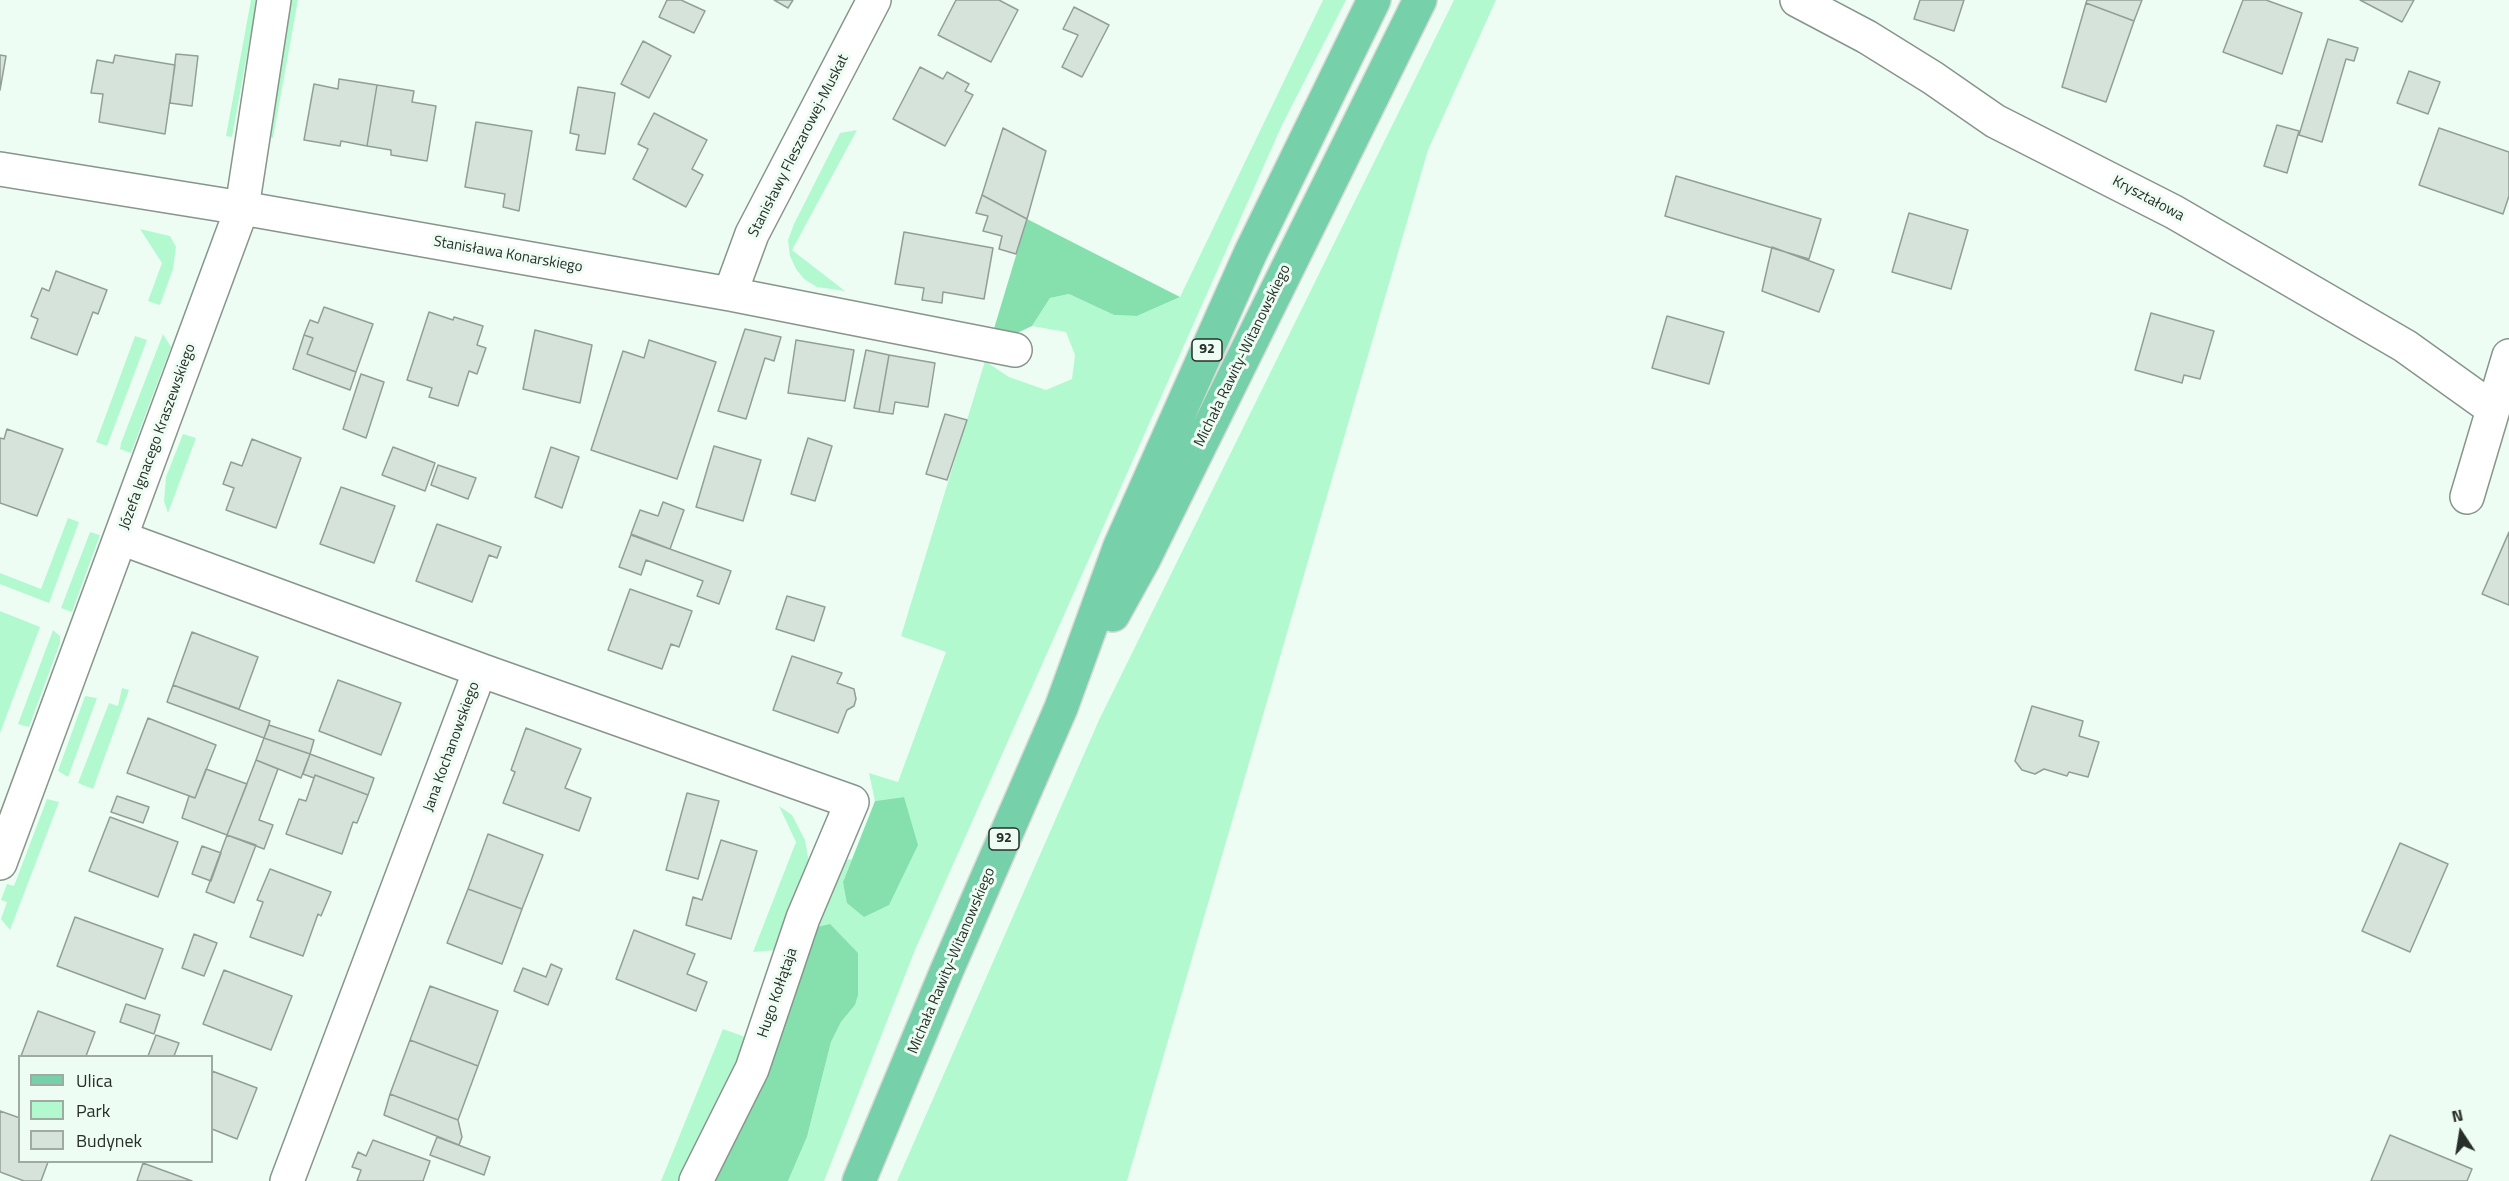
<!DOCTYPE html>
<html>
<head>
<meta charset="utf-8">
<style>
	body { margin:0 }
	#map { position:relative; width:2509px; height:1181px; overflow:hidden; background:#eefdf3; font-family:"Titillium Web",sans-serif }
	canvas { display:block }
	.legend { position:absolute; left:18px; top:1055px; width:195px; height:108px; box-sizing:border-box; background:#eefdf3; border:2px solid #9faaa3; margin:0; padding:8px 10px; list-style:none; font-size:18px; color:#282e2a }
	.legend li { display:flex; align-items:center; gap:12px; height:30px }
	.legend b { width:30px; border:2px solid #9faaa3 }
	.north { position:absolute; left:2431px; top:1103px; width:60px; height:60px; -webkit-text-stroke:4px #eefdf3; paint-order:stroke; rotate:348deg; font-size:16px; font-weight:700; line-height:24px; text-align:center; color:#282e2a }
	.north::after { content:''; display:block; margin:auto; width:21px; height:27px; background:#282e2a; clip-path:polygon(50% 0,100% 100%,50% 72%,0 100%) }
</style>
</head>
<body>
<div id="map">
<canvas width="2509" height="1181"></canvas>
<ul class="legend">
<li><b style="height:8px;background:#76d0aa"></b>Ulica</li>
<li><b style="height:16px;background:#b3f9d0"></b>Park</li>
<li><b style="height:16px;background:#d5e3da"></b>Budynek</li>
</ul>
<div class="north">N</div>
</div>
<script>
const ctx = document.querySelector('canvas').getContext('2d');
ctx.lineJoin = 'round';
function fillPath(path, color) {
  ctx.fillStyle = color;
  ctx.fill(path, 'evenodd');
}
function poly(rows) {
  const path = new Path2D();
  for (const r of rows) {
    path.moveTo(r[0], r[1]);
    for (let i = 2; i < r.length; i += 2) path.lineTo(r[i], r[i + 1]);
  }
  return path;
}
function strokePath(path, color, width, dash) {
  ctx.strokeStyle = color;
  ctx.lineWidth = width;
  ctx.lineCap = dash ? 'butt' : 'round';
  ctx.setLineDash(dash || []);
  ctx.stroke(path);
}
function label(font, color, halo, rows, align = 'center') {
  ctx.font = font + ' "Titillium Web",sans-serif';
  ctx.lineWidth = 6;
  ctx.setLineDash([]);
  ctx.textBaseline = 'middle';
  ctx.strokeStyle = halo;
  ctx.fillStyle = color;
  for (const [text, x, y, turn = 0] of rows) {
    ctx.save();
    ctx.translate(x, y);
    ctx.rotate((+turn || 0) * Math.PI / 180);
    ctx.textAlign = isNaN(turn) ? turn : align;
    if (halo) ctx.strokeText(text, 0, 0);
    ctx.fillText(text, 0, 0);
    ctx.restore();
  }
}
fillPath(poly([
	[251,0,257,0,232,137,226,136],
	[292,0,298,0,273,138,268,138],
	[1323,0,1346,0,1282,125,915,950,824,1181,788,1181,807,1137,831,1042,841,1022,855,1005,809,929,839,861,852,859,843,882,904,797,875,801,869,773,898,782,946,652,901,636,985,361,1009,377,1046,390,1072,379,1075,355,1066,332,1032,326,1050,298,1069,294,1114,315,1137,316,1180,297],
	[1454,0,1496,0,1428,150,1127,1181,897,1181,1099,720],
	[857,130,792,250,845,291,817,287,804,279,796,269,790,256,788,240,794,224,840,133],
	[140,229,170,236,176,247,173,269,160,305,148,301,162,263],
	[163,334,171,347,131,453,120,449,121,443],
	[135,336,147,340,107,446,96,442],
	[183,434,196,438,168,513,164,501,166,477],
	[68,518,79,522,49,603,0,584,0,573,41,589],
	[90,532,100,535,72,612,61,608],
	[0,611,40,627,0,733],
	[53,630,60,636,60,643,29,727,18,724],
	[122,688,129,690,93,789,78,783,109,703,118,706],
	[85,696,97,698,68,777,58,771],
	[47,799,59,802,10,930,1,919,7,902,1,900,7,884,14,886],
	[779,806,792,815,805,840,811,875,777,950,753,952,796,842],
	[723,1029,748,1038,686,1181,661,1181]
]), '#b3f9d0');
fillPath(poly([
	[1027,219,1180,297,1137,316,1114,315,1069,294,1050,298,1032,326,1015,334,993,332],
	[904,797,918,845,889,905,864,917,847,903,843,882,875,801],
	[830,924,858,953,858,995,855,1005,841,1022,831,1042,807,1137,788,1181,706,1181,809,929]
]), '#85e0ad');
const building = poly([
	[667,0,681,0,705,11,694,33,659,17,667,0],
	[774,0,793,0,788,8,774,0],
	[956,0,999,0,1018,10,991,62,938,35,956,0],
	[1920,0,1964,0,1954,31,1914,19,1920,0],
	[2087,0,2142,0,2134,21,2086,3,2087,0],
	[2243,0,2266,0,2302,13,2282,74,2223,52,2243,0],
	[2360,0,2414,0,2402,22,2360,0],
	[2086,3,2134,21,2106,102,2062,87,2086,3],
	[1074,7,1109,25,1082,77,1062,67,1078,35,1063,29,1074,7],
	[2328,39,2358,48,2354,61,2346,59,2322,142,2299,135,2328,39],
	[643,41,671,56,649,98,621,84,643,41],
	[176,54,198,56,192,106,170,103,176,54],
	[0,55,6,56,0,90,0,55],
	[115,55,175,65,165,134,99,122,103,94,91,93,97,60,113,63,115,55],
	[920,67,943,79,947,72,969,84,965,91,973,95,945,146,893,119,920,67],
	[2409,71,2440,82,2428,114,2397,103,2409,71],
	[339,79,377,85,367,146,341,141,340,146,304,140,314,84,338,89,339,79],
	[377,85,414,91,412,102,436,106,427,161,391,155,391,150,367,146,377,85],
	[578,87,615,93,605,154,576,150,579,135,570,133,578,87],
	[654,113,707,140,692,169,703,175,686,207,633,179,648,149,638,144,654,113],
	[476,122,532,131,519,211,503,207,505,194,465,187,476,122],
	[2277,125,2299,131,2287,173,2264,166,2277,125],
	[1003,128,1046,151,1027,219,982,195,1003,128],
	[2439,128,2509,152,2509,196,2503,214,2419,185,2439,128],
	[1676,176,1821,219,1809,259,1665,216,1676,176],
	[982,195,1027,219,1016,254,999,249,1002,236,983,231,988,216,976,213,982,195],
	[1909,213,1968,230,1951,289,1892,272,1909,213],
	[904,232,993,248,984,299,943,292,942,303,922,300,924,288,895,284,904,232],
	[1772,247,1834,270,1819,312,1762,291,1772,247],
	[56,271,107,290,98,314,93,312,77,355,31,338,38,319,31,316,42,288,49,291,56,271],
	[324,307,373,324,356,372,307,354,313,338,304,335,310,320,318,323,324,307],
	[429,312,453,320,454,317,483,326,477,345,486,348,477,374,469,371,458,406,429,397,432,388,407,380,429,312],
	[2151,313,2214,331,2200,379,2184,375,2182,383,2135,370,2151,313],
	[1667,316,1724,332,1709,384,1652,368,1667,316],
	[745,329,781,337,774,361,765,358,746,419,718,411,745,329],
	[535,330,592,345,580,403,523,389,535,330],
	[304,335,313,338,307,354,356,372,350,390,293,369,304,335],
	[649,340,716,362,677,479,591,450,623,351,644,358,649,340],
	[796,340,854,350,845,401,788,393,796,340],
	[866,350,889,355,879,412,854,408,866,350],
	[889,355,935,363,928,407,895,402,893,414,879,412,889,355],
	[361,374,384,382,366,438,343,429,361,374],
	[945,414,967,420,947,480,926,474,945,414],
	[7,429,63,449,37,516,0,503,0,438,4,439,7,429],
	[808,438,832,446,815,501,791,494,808,438],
	[252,439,301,458,276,528,226,510,234,488,223,484,231,462,242,466,252,439],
	[714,446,761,460,743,521,696,507,714,446],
	[393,447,435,463,425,491,382,475,393,447],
	[551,447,579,457,562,508,535,497,551,447],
	[438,465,476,478,468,499,431,485,438,465],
	[341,487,395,506,374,563,320,544,341,487],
	[663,502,684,510,670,549,631,534,640,510,658,516,663,502],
	[437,524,501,547,497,558,489,555,472,602,416,581,437,524],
	[2509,532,2509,605,2482,594,2509,532],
	[631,535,731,571,719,604,697,596,703,581,646,560,641,575,619,567,631,535],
	[630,589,692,611,679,647,671,644,662,669,608,650,630,589],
	[787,596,825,607,814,641,776,629,787,596],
	[192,632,258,657,239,709,173,685,192,632],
	[792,656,842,673,837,683,854,689,856,699,854,706,847,710,838,733,773,710,792,656],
	[338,680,401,703,381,755,319,731,338,680],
	[173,685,270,721,264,738,167,702,173,685],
	[2032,706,2083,721,2079,736,2099,742,2088,777,2069,772,2067,776,2044,769,2035,774,2022,770,2015,761,2032,706],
	[148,718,216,745,195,798,127,773,148,718],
	[269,725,314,740,310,754,264,738,269,725],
	[526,728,581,749,565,788,591,798,579,831,503,803,515,772,511,770,526,728],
	[264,738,310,754,301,778,256,760,264,738],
	[310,754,374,778,368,795,315,775,314,778,303,774,310,754],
	[256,760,278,769,259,820,273,825,264,849,227,835,256,760],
	[206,769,247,784,227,835,182,818,189,796,195,798,206,769],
	[315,775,368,795,357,823,353,822,342,854,286,834,299,799,306,801,315,775],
	[687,793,719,801,698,879,666,870,687,793],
	[117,796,149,807,143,823,111,812,117,796],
	[110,817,178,842,158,897,89,871,110,817],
	[488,834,543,855,522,909,468,889,488,834],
	[227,835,256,845,234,903,206,892,227,835],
	[721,840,757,851,731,939,686,925,693,897,702,900,721,840],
	[2400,843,2448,864,2410,952,2362,931,2400,843],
	[202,846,221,853,211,881,192,874,202,846],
	[270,869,331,892,321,916,318,914,303,956,250,937,263,902,257,900,270,869],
	[468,889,522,909,502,964,447,943,468,889],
	[75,917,163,949,145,999,57,966,75,917],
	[634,930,695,954,687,974,707,982,696,1011,616,979,634,930],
	[194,934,217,943,204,976,182,968,194,934],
	[551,964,562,969,548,1005,514,991,523,968,546,977,551,964],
	[224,970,292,996,271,1050,203,1024,224,970],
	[430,986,498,1011,478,1066,410,1040,430,986],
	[126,1004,160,1015,154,1034,120,1022,126,1004],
	[38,1011,95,1032,86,1056,21,1056,38,1011],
	[156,1035,179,1043,174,1056,148,1056,156,1035],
	[410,1040,478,1066,458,1120,390,1094,410,1040],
	[212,1071,257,1088,237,1139,212,1129,212,1071],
	[390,1094,458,1120,462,1137,459,1145,384,1115,390,1094],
	[0,1111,20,1118,20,1162,48,1162,41,1181,24,1181,0,1172,0,1111],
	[2390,1135,2472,1169,2467,1181,2371,1181,2390,1135],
	[437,1137,490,1157,484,1175,430,1155,437,1137],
	[373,1140,430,1161,423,1181,357,1181,361,1170,352,1167,358,1152,366,1156,373,1140],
	[143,1163,192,1181,137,1181,143,1163]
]);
fillPath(building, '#d5e3da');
strokePath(building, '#929f97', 1.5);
const minor = poly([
	[1797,0,1867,37,1933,78,1995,121,2174,212,2405,346,2493,409],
	[0,169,242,208,730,294,1015,350],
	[730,294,752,234,874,0],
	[2467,497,2509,356],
	[121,538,480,670,287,1181],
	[480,670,852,802,803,918,752,1069,696,1181],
	[0,863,242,208,274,0]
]);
const primary = poly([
	[1113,615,1144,559,1420,0],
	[859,1181,947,970,1061,708,1120,546,1250,254,1374,0]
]);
strokePath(minor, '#87958c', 36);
strokePath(primary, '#d8d9d9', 36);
strokePath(minor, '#fff', 33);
strokePath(primary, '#76d0aa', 33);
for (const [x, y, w] of [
	[1207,350,30],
	[1004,839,30]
]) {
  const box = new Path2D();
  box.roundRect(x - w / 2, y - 11, w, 22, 4.5);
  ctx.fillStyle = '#eefdf3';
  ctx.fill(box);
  strokePath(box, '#282e2a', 1.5);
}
label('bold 14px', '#282e2a', null, [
	["92",1207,350],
	["92",1004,839]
]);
label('15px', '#282e2a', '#eefdf3', [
	["Stanisławy Fleszarowej-Muskat",799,146,-63],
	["Kryształowa",2148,199,28],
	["Stanisława Konarskiego",508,255,10],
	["Michała Rawity-Witanowskiego",1243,356,-64],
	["Józefa Ignacego Kraszewskiego",158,437,-70],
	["Jana Kochanowskiego",452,747,-70],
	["Michała Rawity-Witanowskiego",952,961,-67],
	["Hugo Kołłątaja",778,993,-71]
]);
</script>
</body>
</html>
